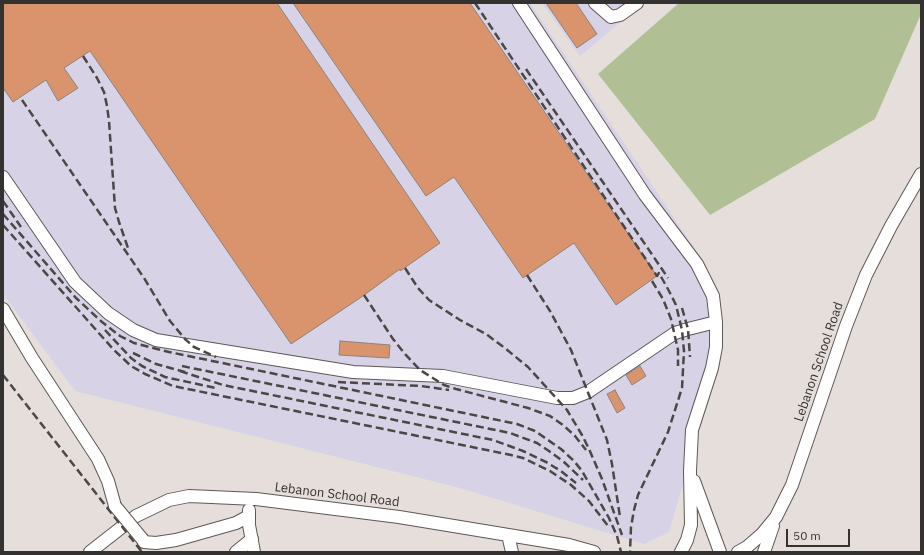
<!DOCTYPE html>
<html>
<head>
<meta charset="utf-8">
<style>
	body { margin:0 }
	#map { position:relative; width:924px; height:555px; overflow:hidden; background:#e5dedb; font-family:"IBM Plex Sans",sans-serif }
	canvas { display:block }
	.frame { position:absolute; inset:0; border:4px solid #343230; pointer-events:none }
	.scale { position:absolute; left:786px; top:529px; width:64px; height:18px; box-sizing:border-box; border:2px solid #343230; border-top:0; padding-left:5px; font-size:12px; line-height:14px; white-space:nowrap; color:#343230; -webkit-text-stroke:3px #e5dedb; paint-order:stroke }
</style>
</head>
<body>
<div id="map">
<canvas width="924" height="555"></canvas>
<div class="frame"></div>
<div class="scale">50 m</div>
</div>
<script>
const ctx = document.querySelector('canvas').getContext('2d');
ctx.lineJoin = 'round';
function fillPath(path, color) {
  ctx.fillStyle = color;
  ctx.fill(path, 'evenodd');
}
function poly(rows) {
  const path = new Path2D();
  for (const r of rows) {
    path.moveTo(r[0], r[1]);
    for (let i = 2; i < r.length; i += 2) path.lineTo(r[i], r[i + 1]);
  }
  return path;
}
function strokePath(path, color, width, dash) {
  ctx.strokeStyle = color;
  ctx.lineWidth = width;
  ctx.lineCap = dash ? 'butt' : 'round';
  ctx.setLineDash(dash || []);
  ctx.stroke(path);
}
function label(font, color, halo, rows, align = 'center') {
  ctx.font = font + ' "IBM Plex Sans",sans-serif';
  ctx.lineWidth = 4;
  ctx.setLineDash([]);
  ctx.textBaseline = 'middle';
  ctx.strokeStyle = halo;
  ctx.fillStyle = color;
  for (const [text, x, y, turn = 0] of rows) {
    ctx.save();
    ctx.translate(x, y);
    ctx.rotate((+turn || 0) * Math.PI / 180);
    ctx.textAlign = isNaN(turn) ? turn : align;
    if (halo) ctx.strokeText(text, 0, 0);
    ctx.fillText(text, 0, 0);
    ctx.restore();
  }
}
fillPath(poly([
	[3,3,530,3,703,261,715,284,721,308,719,361,669,532,644,544,460,488,75,391,3,294],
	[542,3,643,3,580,56]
]), '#d8d2e7');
fillPath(poly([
	[679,3,921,3,921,14,875,119,710,215,598,74]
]), '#b1c094');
const building = poly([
	[3,3,277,3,440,243,400,271,400,269,360,298,291,344,90,51,64,68,78,88,58,101,46,80,13,102,3,88,3,3],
	[293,3,470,3,657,276,616,305,574,243,523,278,454,177,426,196,293,3],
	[546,3,576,3,597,34,577,48,546,3],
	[340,341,390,345,389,358,339,355,340,341],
	[640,366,646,376,632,385,626,375,640,366],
	[615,390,625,408,617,413,607,394,615,390]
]);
fillPath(building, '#d9946e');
strokePath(building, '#8a8481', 1);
const minor = poly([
	[595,3,611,17,620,15,637,3],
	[3,177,75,282,108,313,133,330,156,340,353,372,443,376,557,398,573,398,588,392,675,333,688,329,716,322,713,296,697,264,645,195,519,3],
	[3,309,32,358,98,459,108,481,115,506],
	[694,481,720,552],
	[249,510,249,525,254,552],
	[508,535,512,552],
	[143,540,144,542,156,543,176,540,236,523,249,516],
	[90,552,136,516,169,500,189,496,256,499,399,517,569,545,594,552],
	[236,552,252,539],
	[681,552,687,540,691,525,690,471,692,430,712,368,716,347,716,322],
	[738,552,747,547,762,534,776,517,792,485,846,326,866,275,891,226,921,174],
	[764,552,773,526]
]);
strokePath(minor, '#5e5856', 14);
strokePath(minor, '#fff', 12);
strokePath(poly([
	[475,3,657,276,659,273,669,291,676,305,682,330,684,351,682,388,668,432,638,495,634,510,631,527,630,552],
	[83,56,97,78,104,92,107,106,109,121,115,208,119,222,128,248],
	[526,69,668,278],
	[22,100,144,278,170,321,185,339,194,347,216,357],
	[3,201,21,227],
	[3,214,76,298,102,322,120,336,134,343,169,352,517,424,535,431,561,449,574,461,582,471,609,518,617,536,621,552],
	[3,225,113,349,131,366,145,374,173,386,511,455,523,458,550,471,571,485,589,501,608,526],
	[405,268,418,288,429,300,460,320,486,334,506,349,528,367,567,410,582,435,589,449,602,479,622,535],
	[527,275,550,311,571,350,607,440,612,464,620,517],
	[652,281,663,299,671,319,678,350,678,366],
	[364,295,393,339,405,354,420,370,444,385,456,389,528,408,550,416,563,425,575,436,586,450],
	[682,308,688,329,690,357],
	[105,330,131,358,142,366,165,377,216,388],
	[133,353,156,364,185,372],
	[182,366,510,433,537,443,549,451,564,462,583,480],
	[180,371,223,385,493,440,523,451,546,462,561,471,576,483],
	[3,375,142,552],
	[338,382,421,386,449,390]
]), '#4a4745', 2.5, [8, 4]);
const minorBridge = poly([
	[115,506,143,540]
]);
strokePath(minorBridge, '#5e5856', 14, []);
strokePath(minorBridge, '#fff', 12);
label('13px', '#343230', '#e5dedb', [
	["Lebanon School Road",819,362,-71],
	["Lebanon School Road",337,495,7]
]);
</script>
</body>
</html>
